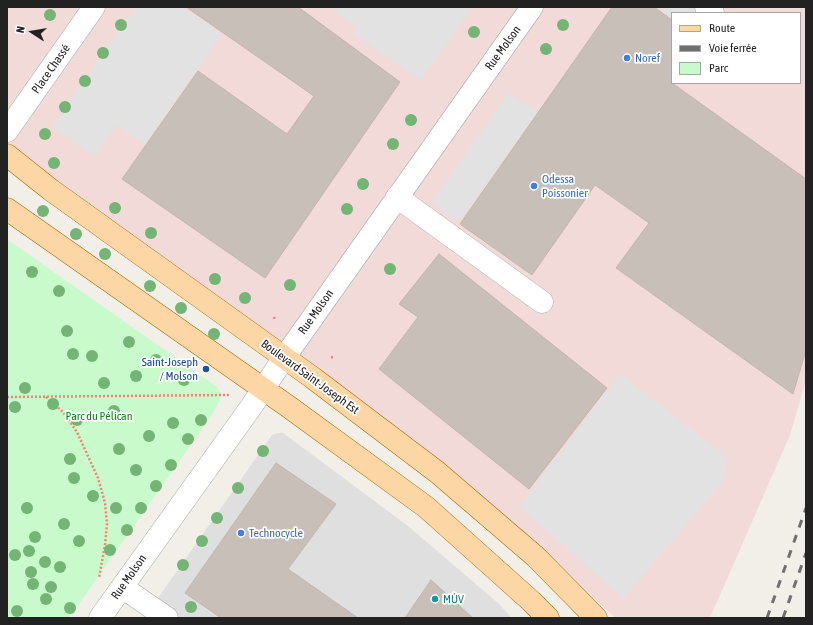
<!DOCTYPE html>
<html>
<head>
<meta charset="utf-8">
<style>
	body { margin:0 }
	#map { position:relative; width:813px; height:625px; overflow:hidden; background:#f2efe9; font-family:"Asap Condensed",sans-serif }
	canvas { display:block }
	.frame { position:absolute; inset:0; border:8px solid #222; pointer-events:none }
	.legend { position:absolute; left:671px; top:12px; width:130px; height:72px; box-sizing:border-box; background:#fff; border:1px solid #a7a7a7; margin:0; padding:5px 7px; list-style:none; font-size:12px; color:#222 }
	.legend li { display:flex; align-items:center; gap:8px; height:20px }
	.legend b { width:20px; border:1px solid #a7a7a7 }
	.north { position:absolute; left:12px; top:12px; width:40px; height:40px; -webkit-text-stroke:3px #fff; paint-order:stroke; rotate:282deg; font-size:11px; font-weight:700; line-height:16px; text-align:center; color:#222 }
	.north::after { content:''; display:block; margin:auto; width:14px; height:18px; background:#222; clip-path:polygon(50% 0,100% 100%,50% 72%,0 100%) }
</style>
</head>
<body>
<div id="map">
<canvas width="813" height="625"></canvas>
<div class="frame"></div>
<ul class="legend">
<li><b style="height:5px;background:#fcd6a4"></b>Route</li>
<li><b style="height:5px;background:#707070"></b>Voie ferrée</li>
<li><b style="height:11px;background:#c8facc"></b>Parc</li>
</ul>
<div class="north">N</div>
</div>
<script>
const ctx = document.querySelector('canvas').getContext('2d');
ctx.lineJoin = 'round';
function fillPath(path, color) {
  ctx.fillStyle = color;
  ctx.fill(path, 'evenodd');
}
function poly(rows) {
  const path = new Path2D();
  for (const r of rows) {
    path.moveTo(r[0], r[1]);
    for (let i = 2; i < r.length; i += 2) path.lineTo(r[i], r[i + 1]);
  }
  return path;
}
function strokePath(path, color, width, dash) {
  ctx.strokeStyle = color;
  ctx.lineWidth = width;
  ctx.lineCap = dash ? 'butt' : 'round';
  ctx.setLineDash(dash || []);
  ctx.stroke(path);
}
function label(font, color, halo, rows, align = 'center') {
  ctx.font = font + ' "Asap Condensed",sans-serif';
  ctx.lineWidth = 3.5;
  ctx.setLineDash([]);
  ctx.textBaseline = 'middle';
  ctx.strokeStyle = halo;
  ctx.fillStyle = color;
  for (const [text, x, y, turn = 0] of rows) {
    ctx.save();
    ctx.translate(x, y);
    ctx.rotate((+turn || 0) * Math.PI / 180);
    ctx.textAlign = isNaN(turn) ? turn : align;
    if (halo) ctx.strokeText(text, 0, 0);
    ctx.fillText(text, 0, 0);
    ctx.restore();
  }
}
fillPath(poly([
	[278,433,283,433,408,526,498,603,512,618,144,618,272,435]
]), '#e0dfdf');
fillPath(poly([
	[7,7,806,7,806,380,790,435,710,618,616,618,441,465,7,160],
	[672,13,800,13,800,83,672,83]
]), '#f2dad9');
fillPath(poly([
	[7,239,216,386,221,393,220,400,212,415,69,618,7,618]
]), '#c8facc');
fillPath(poly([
	[136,7,182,7,222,34,145,144,116,125,95,156,52,127],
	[337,7,473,7,421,80,354,34,358,27,334,11],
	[657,7,717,7,712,13,672,13,672,18],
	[508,93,538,112,458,222,432,203],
	[620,374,725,455,726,478,624,598,519,507]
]), '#e2e2e2');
const building = poly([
	[186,7,298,7,400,82,265,278,122,179,198,71,287,134,314,96,186,7],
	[612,7,654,7,672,20,672,83,806,179,806,350,793,394,616,268,649,223,595,185,532,275,460,224,612,7],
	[439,254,607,388,529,489,379,369,418,317,399,304,439,254],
	[276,463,336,504,288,569,358,618,221,618,185,593,276,463],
	[431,580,473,618,405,618,431,580]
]);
fillPath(building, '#c7bfb8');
strokePath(building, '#c4b6ab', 1);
const minor = poly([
	[706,7,713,13],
	[7,131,94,7],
	[397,197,542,302],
	[122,587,167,618],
	[100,618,251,407,284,358,532,7]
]);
const major = poly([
	[7,155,51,190,313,378,437,472,536,557,596,618],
	[7,209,289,407,426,507,531,601,548,618]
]);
strokePath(minor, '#a9a9a9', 23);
strokePath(major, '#a06b00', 23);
strokePath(poly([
	[274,317,275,320],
	[331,357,335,358],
	[7,397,230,395],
	[46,397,63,412,77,432,98,478,105,503,107,524,105,545,99,578]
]), '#fa8072', 2.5, [2, 2]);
strokePath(minor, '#fff', 22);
strokePath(major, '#fcd6a4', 22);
strokePath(poly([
	[767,618,806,508],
	[783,618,806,553]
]), '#707070', 3, [8, 8]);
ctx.fillStyle = '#74b475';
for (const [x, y] of [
	[50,15],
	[121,25],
	[563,25],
	[474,32],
	[546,49],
	[103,53],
	[85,81],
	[65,107],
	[411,120],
	[45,134],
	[393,144],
	[54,163],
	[363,184],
	[115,208],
	[347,209],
	[43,211],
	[151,233],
	[76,234],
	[105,254],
	[390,269],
	[32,272],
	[215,279],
	[290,285],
	[150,286],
	[59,291],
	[245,298],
	[181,308],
	[67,331],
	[214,334],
	[129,342],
	[73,354],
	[92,356],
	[156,360],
	[136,376],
	[184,380],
	[104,383],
	[25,388],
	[53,404],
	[15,407],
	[114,411],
	[77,420],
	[201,420],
	[173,423],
	[149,436],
	[188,439],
	[119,449],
	[263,451],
	[70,459],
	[171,465],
	[136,470],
	[74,478],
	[156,486],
	[238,488],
	[93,496],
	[27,508],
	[116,508],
	[141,508],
	[217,518],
	[64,524],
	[127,530],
	[35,537],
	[79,541],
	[202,541],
	[110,550],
	[29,551],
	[15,555],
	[45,562],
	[183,565],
	[60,567],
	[31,572],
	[33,584],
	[51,587],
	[46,599],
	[191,607],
	[70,608],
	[17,611]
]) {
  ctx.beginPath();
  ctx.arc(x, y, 6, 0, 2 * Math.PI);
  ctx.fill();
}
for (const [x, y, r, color] of [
	[627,58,4,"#3f7fe0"],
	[534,186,4,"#3f7fe0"],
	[206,369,4,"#1a4fb4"],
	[241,533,4,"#3f7fe0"],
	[435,599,4,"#0f9aa8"]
]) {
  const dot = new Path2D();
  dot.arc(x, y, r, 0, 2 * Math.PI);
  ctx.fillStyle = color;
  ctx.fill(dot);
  strokePath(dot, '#fff', 1.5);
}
label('12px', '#222', '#fff', [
	["Rue Molson",503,48,-54],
	["Place Chassé",51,69,-55],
	["Rue Molson",316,312,-55],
	["Boulevard Saint-Joseph Est",310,377,36],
	["Rue Molson",129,577,-55]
]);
label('12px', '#366cbe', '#fff', [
	["Noref",635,58],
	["Odessa",542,179],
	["Poissonier",542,193],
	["Technocycle",249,533]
], 'left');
label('12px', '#164399', '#fff', [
	["Saint-Joseph",198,362],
	["/ Molson",198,376]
], 'right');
label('12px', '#0c8416', '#fff', [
	["Parc du Pélican",99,416]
]);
label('12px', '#0d838f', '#fff', [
	["MÙV",443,599]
], 'left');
</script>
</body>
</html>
